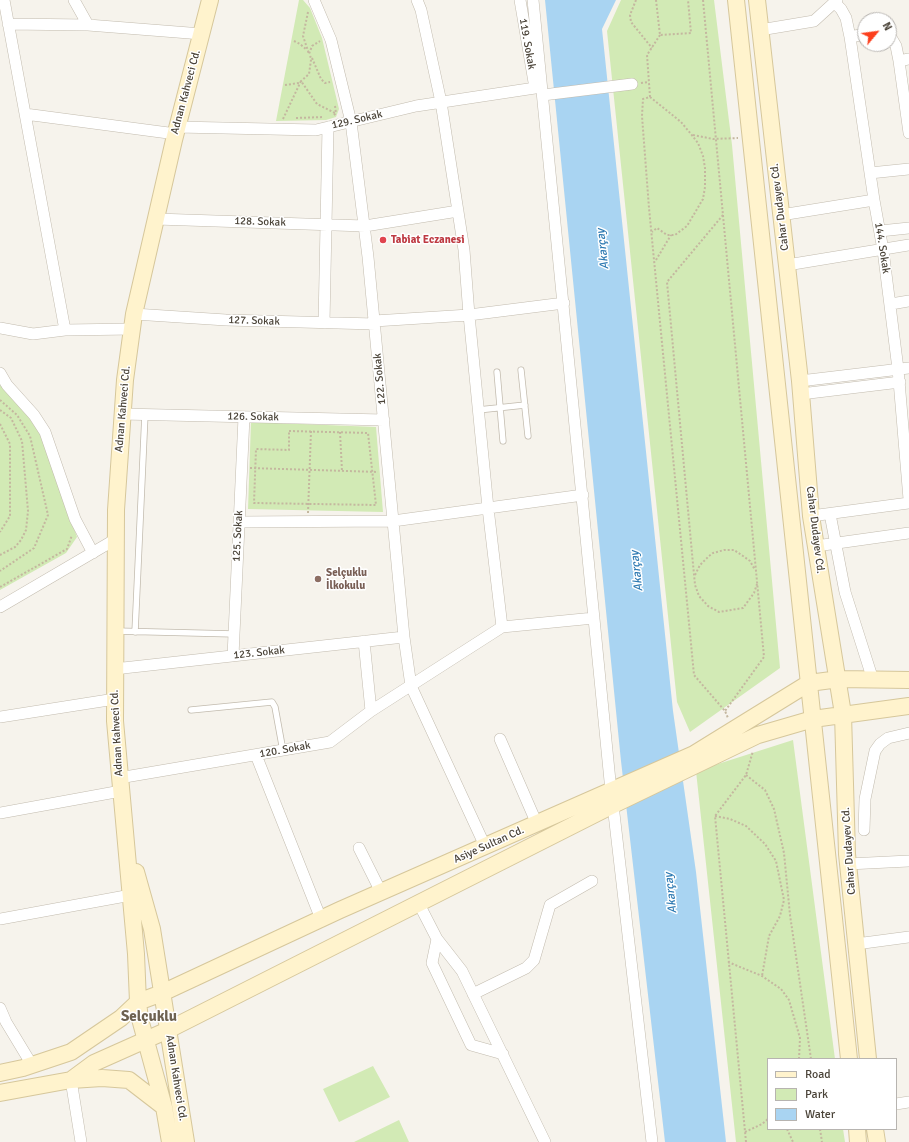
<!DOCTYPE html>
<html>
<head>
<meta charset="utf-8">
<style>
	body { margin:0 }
	#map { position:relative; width:909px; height:1142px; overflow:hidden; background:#f6f3ec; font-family:Signika,sans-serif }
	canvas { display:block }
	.legend { position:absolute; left:767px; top:1058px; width:130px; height:72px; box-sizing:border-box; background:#fff; border:1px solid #b7b4b0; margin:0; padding:5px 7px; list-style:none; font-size:12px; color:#4b4439 }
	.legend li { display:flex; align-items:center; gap:8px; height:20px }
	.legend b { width:20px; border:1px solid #b7b4b0 }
	.north { position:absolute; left:857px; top:12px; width:40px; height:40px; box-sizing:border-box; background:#fff; border:1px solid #b7b4b0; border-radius:50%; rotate:61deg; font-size:11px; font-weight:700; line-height:16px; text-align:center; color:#4b4439 }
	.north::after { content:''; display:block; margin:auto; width:14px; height:18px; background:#fc3f1d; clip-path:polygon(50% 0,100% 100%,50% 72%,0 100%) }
</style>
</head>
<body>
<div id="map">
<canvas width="909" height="1142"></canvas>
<ul class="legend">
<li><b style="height:5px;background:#fff3cd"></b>Road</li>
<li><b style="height:11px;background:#d2eab5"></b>Park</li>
<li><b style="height:11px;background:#a9d4f2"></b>Water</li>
</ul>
<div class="north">N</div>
</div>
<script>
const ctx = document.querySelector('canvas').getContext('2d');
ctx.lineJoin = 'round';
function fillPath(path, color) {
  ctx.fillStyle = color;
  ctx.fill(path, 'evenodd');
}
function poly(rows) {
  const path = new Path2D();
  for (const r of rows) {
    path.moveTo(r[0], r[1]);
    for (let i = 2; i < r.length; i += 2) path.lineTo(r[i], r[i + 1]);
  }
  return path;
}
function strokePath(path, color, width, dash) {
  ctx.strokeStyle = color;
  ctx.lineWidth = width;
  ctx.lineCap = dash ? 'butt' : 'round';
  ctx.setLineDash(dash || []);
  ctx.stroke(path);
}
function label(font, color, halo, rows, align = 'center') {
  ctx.font = font + ' Signika,sans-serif';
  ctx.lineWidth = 3;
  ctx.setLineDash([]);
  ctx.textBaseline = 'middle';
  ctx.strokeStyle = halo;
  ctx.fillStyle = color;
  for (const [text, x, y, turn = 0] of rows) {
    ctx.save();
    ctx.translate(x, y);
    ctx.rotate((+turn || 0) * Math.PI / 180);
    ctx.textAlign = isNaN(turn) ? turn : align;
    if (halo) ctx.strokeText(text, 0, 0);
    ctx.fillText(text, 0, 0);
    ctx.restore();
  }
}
fillPath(poly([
	[299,0,303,0,310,8,322,38,339,109,336,117,326,120,276,121],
	[621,0,714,0,732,145,780,668,690,732,677,702,607,31],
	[0,385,30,414,43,440,77,537,66,553,0,590],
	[251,422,376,427,383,512,248,509],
	[793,740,835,1059,768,1059,768,1129,843,1129,845,1142,736,1142,696,771],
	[373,1066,390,1097,339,1122,323,1089],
	[399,1120,409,1142,354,1142]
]), '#d2eab5');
fillPath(poly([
	[545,0,616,0,602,29,673,711,696,872,726,1142,665,1142,621,761]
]), '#a9d4f2');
const lane = poly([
	[521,370,528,436],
	[497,372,503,441],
	[478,410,525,405],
	[116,631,234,634],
	[135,632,145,414],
	[191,710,272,702,275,707,283,751]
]);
const street = poly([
	[4,0,65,330,132,329],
	[74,0,88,25],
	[314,0,331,40,351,122,368,257,404,637,411,686,485,846],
	[417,0,421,10,441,102,464,250,469,315,564,303],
	[533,0,611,791],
	[835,3,841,9,846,18,850,37,874,200,883,250,898,369,909,499],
	[8,24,88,25,202,34],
	[760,30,814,21,837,0],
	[889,34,896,46,899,61,909,59],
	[850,37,865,34],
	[899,61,909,133],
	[543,95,632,84],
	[25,114,176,134],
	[177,127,316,130,416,106,535,88,520,0],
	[870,173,909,169],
	[781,215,874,200],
	[156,219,365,226,458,211],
	[880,231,909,228],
	[787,265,909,245],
	[891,304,909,301],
	[134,314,226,320,375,324],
	[324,323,328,127],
	[0,328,33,334,65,330],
	[0,373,7,385,34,415,45,432,75,519,93,553],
	[800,381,909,368],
	[801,394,900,382],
	[122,414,384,420],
	[830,514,845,592,873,680],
	[811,516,909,503],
	[239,522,393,521,488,508,469,315,374,321],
	[816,546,909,533],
	[0,607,116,539],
	[502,627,594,618],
	[233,656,244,417],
	[114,669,404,637],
	[371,711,502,627,488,508,583,495],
	[0,717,115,699],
	[500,739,537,824],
	[256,755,321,919],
	[119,778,330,742,371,711,364,641],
	[613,805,652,1142],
	[0,813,121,791],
	[864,830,865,799,875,751,880,744,888,738,909,733],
	[359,848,381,892],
	[848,864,909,861],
	[419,904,437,939,462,971,545,1142],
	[0,919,131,895],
	[437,939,432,963,471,1045,503,1054],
	[856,944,909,937],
	[473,994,526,968,534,960,550,905,592,881],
	[0,1008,6,1022,32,1065],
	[71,1080,81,1142],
	[896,1104,909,1102]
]);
const secondary = poly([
	[736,0,849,1059],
	[757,0,800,381,811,516,843,714,847,854,868,1059],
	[136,872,152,929,186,1142],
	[0,1073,23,1068,71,1052,121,1018,138,1002,162,993,340,910,694,754,809,683,839,679,909,680],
	[71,1080,102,1078,129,1080,164,1107],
	[0,1093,71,1080,94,1063,168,1030,613,805,758,735,813,719,909,706],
	[857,1129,858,1142],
	[875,1129,877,1142],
	[170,1142,164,1107,140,1019,138,1002,136,954,115,721,116,510,125,380,134,314,174,140,210,0]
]);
strokePath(lane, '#c2bbae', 7);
strokePath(street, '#c2bbae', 12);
strokePath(secondary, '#d6c79b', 18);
strokePath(poly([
	[636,0,630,15,631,22,652,48],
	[656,0,660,35,691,33,688,0],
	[703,0,764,657,725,711],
	[308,12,303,36,309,54,312,46,320,41],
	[660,35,647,55,650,97,643,99,642,116,649,208,694,675,725,711,728,718],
	[294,41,300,44,307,50],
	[312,58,321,79,325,83,330,82],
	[641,83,649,82],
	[285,85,299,83,309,74,311,60,310,54],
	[650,97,681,122,691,134,698,143,703,156,705,168,705,187,703,199,687,226,675,235,667,235,657,228,652,232],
	[334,115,336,113,335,106],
	[296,118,324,117],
	[283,119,301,81,317,104,335,113],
	[693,135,713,139,738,138],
	[723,215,667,282,693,564,695,585,699,596,708,606,719,612,743,608,754,593,757,584],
	[656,260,671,235],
	[0,400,17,415,30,436,48,515,34,548,0,571],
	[0,410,11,418,22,441,28,511,26,530,21,540,15,547,0,555],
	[0,424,10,444,10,516,0,532],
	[289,431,368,433,376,505,254,503,256,449,289,450,289,431],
	[340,432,342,471],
	[250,468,378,472],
	[308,513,311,431],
	[695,575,700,565,709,556,713,553,724,550,734,550,743,556,750,561,755,570],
	[0,587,67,549,72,535],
	[746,775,765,790,774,809,784,853,790,915,811,1059],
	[715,816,730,819,746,826,765,844,776,861,784,900,780,916,769,936,762,976],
	[728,962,762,976,781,989,789,1000,800,1038,799,1059],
	[787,1129,793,1142],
	[820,1129,822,1142],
	[745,1132,762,1124,768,1119],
	[746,1142,715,816,746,775,753,751]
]), '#c4b79f', 2, [2, 2]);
strokePath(lane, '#fff', 5.5);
strokePath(street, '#fff', 11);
strokePath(secondary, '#fff3cd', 16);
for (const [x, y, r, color] of [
	[383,240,4,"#e0444e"],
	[318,579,4,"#8d6e63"]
]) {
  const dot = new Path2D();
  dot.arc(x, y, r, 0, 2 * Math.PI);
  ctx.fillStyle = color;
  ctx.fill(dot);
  strokePath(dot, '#fff', 1.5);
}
label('11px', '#4b4439', '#fff', [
	["119. Sokak",527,44,80],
	["Adnan Kahveci Cd.",186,92,-75],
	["129. Sokak",357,120,-13],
	["Cahar Dudayev Cd.",780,207,-97],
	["128. Sokak",260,222,2],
	["144. Sokak",882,248,81],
	["127. Sokak",254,321,2],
	["122. Sokak",380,379,-95],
	["Adnan Kahveci Cd.",123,409,-85],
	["126. Sokak",253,417,1],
	["Cahar Dudayev Cd.",815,530,83],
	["125. Sokak",238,536,-87],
	["123. Sokak",259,653,-6],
	["Adnan Kahveci Cd.",117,733,-93],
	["120. Sokak",285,750,-10],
	["Asiye Sultan Cd.",489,845,-24],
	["Cahar Dudayev Cd.",849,851,-94],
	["Adnan Kahveci Cd.",176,1078,81]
]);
label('bold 11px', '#be3a42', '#fff', [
	["Tabiat Eczanesi",391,240]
], 'left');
label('bold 11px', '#785e54', '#fff', [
	["Selçuklu",326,573],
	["İlkokulu",326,586]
], 'left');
label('italic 12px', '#2e7ab2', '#fff', [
	["Akarçay",603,249,-96],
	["Akarçay",637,571,-96],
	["Akarçay",671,893,-96]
]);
label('bold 15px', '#6e6250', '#fff', [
	["Selçuklu",149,1017]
]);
</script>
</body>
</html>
